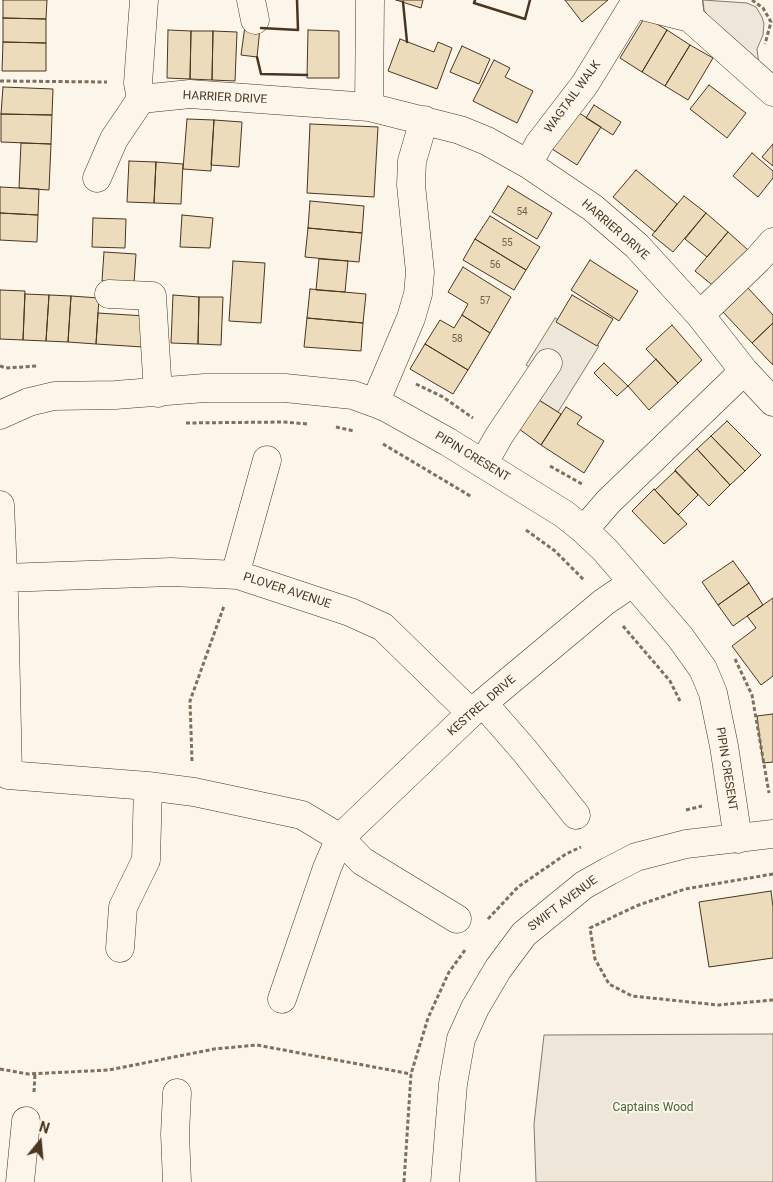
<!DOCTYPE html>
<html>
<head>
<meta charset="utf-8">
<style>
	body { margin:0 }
	#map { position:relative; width:773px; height:1182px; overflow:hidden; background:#fbf6e9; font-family:Roboto,sans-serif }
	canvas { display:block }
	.north { position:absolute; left:15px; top:1117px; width:50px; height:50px; -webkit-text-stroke:4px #fbf6e9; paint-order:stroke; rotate:17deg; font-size:14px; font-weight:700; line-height:20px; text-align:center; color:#4a3520 }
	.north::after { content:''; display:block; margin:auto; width:18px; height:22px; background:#4a3520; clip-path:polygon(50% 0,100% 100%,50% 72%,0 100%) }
</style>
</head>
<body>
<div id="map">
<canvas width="773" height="1182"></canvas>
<div class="north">N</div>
</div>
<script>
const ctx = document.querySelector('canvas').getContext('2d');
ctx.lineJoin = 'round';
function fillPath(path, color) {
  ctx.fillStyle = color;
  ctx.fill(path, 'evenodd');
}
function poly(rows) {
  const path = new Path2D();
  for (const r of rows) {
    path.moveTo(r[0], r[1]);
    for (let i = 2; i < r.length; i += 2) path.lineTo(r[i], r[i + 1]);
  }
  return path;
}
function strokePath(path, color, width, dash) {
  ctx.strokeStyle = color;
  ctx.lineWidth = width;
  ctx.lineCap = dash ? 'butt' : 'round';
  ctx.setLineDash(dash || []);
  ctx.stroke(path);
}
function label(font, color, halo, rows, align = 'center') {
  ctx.font = font + ' Roboto,sans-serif';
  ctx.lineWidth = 4;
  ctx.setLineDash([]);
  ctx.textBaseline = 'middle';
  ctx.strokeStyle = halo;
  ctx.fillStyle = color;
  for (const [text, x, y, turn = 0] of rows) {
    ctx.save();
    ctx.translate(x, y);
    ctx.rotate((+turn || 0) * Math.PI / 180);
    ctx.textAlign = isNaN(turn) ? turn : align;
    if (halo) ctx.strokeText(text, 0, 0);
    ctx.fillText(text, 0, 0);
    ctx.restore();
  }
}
const green = poly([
	[703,0,747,3,756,7,762,17,764,24,763,35,757,49,759,64,712,22,704,10,703,0],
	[773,1034,773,1182,536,1182,534,1124,544,1035,773,1034]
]);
fillPath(green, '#ede6d9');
strokePath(green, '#887966', 1);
const parking = poly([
	[555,318,599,346,558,412,534,397,531,368,526,365,555,318]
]);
fillPath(parking, '#ede7d9');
strokePath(parking, '#887966', 1);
const building = poly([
	[3,0,47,0,46,19,3,18,3,0],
	[396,0,423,0,421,8,396,0],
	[565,0,608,0,582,22,565,0],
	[645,17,667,30,642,72,620,58,645,17],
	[3,18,46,19,46,43,3,42,3,18],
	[245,26,260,28,257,57,241,55,245,26],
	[168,30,191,31,190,79,167,78,168,30],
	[308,30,339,31,339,78,307,78,308,30],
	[667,30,690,45,665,86,642,72,667,30],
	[191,31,213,31,212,80,190,79,191,31],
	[213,31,237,32,235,81,212,80,213,31],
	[400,39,434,52,438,42,452,48,437,89,388,71,400,39],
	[3,42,46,43,46,71,2,71,3,42],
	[690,45,713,58,688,100,665,86,690,45],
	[462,46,490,59,479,84,450,72,462,46],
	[494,60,510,68,505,77,533,91,517,123,473,101,494,60],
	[709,85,746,113,727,138,690,109,709,85],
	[3,87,53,89,52,115,1,114,3,87],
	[594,105,621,122,613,135,586,118,594,105],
	[573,109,601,127,577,165,549,147,573,109],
	[1,114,52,115,51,144,1,142,1,114],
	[187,119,214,120,211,171,183,169,187,119],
	[214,120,242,122,239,167,211,165,214,120],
	[310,124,378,127,374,197,307,193,310,124],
	[21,143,51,144,49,190,19,188,21,143],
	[773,144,773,166,762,157,773,144],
	[752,153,773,171,773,178,758,197,733,176,752,153],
	[129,161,156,162,154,203,127,202,129,161],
	[156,162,183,164,181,204,154,203,156,162],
	[636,170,677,204,655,232,613,197,636,170],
	[508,186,552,213,537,239,492,212,508,186],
	[0,187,39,189,38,215,0,213,0,187],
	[684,196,706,213,673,252,652,235,684,196],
	[310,201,364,206,362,233,308,228,310,201],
	[0,213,38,215,37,242,0,240,0,213],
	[706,213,728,232,707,257,685,239,706,213],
	[182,215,213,218,210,248,180,247,182,215],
	[490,216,540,247,526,270,475,239,490,216],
	[93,218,126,219,125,248,92,247,93,218],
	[308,228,362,233,359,262,305,257,308,228],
	[728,232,748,250,716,288,695,271,728,232],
	[475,239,526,270,514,290,463,260,475,239],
	[104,252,136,254,134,283,102,281,104,252],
	[319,259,348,261,345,292,316,290,319,259],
	[590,260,638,291,619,321,571,290,590,260],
	[233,261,265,263,261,323,229,321,233,261],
	[463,267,511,297,490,333,462,315,468,304,448,292,463,267],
	[748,288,773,315,773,323,752,343,723,312,748,288],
	[310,289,366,294,363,323,307,318,310,289],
	[0,290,25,291,23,340,0,339,0,290],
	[25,294,49,295,46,341,23,340,25,294],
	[49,295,71,296,68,342,46,341,49,295],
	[173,295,199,297,198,344,171,343,173,295],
	[572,295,613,319,597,346,556,322,572,295],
	[71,296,99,298,96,344,68,342,71,296],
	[199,297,223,297,221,345,198,344,199,297],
	[98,313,145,316,143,347,96,344,98,313],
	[462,315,490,333,468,370,425,344,440,320,454,328,462,315],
	[307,318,363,323,361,351,304,347,307,318],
	[773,323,773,365,752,343,773,323],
	[672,325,702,360,678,383,646,349,672,325],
	[425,344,468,370,453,394,410,369,425,344],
	[656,359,678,383,649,410,628,386,656,359],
	[604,363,628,386,617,396,594,373,604,363],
	[534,397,561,414,541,445,515,426,534,397],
	[566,407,582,417,577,424,604,441,584,473,541,445,566,407],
	[727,421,761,455,745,471,711,436,727,421],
	[711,436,745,471,730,485,697,449,711,436],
	[697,449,730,485,709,506,675,470,697,449],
	[675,471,698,495,678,515,655,490,675,471],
	[654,489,687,524,664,544,632,511,654,489],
	[733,561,749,583,718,605,702,582,733,561],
	[749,583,763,605,733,626,718,605,749,583],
	[773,598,773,676,761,685,732,646,756,628,747,616,773,598],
	[773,714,773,762,763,763,757,716,773,714],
	[771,891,773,907,773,958,709,967,699,902,771,891]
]);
fillPath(building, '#ecdcbc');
strokePath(building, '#4a3520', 1);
const minor = poly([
	[144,0,138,83,141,99,190,94,369,107,460,130,487,141,528,164,593,208,637,246,700,315,744,371,773,402],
	[251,0,255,20],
	[688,0,690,18,773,92],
	[634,4,690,18],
	[369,107,370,0],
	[528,164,539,144,585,84,634,4,634,0],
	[97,178,114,139,141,99],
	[109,294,152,296,158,393],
	[700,315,758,259,773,242],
	[375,403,411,318,418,294,420,272,411,185,412,161,424,120],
	[0,415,29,402,54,396,115,395,205,388,285,388,353,395,375,403,389,409,448,442,564,514,584,530,605,550,680,637,703,669,713,693,724,746,738,839],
	[483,464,499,436,548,363],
	[0,505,4,596,8,775],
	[584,530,608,502,744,371],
	[235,575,267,460],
	[4,578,171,572,238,575,350,612,383,627,471,713],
	[483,703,524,750,576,815],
	[8,775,148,786,194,792,302,815,340,838,362,861,457,919],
	[120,948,123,907,146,860,148,786],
	[282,999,327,868,340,838,471,713,604,602,632,583],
	[20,1182,26,1121],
	[177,1182,175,1134,177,1093],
	[445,1182,453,1084,461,1039,475,1008,498,969,524,934,584,885,609,871,636,857,686,844,773,834]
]);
strokePath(minor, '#4a3520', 29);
strokePath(poly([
	[752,0,763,8,771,22,765,44],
	[0,81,107,82],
	[0,366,6,368,37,366],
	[416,384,443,397,473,418],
	[186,423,283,422,308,424],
	[336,427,354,431],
	[383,444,472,497],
	[550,466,582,484],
	[526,530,555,551,584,580],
	[623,626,670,681,680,701],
	[735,659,752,695,769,793],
	[192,761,190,701,224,606],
	[686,810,702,806],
	[773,874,685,889,636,906,590,928,595,959,609,984,632,996,718,1005,773,1000],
	[488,919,518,887,566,854,581,847],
	[0,1069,28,1074,109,1070,214,1049,257,1045,411,1074],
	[34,1092,35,1074],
	[404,1182,411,1074,428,1018,449,972,465,950]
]), '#7f6f5c', 3, [4, 2.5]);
strokePath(minor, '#fbf6e9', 28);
strokePath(poly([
	[475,0,474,3,525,19,530,0],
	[403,2,407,42],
	[261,28,298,30,297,0],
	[257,57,261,74,307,75]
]), '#4a3520', 2.5);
label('10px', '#725f47', null, [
	["54",522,212],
	["55",507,243],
	["56",495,265],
	["57",485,301],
	["58",457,339]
]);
label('12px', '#4a3520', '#fbf6e9', [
	["WAGTAIL WALK",573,97,-54],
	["HARRIER DRIVE",225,98,3],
	["HARRIER DRIVE",615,230,41],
	["PIPIN CRESENT",472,457,31],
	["PLOVER AVENUE",287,591,18],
	["KESTREL DRIVE",482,706,-41],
	["PIPIN CRESENT",726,769,81],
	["SWIFT AVENUE",563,904,-37]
]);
label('12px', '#436837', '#fbf6e9', [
	["Captains Wood",653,1108]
]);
</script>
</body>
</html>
